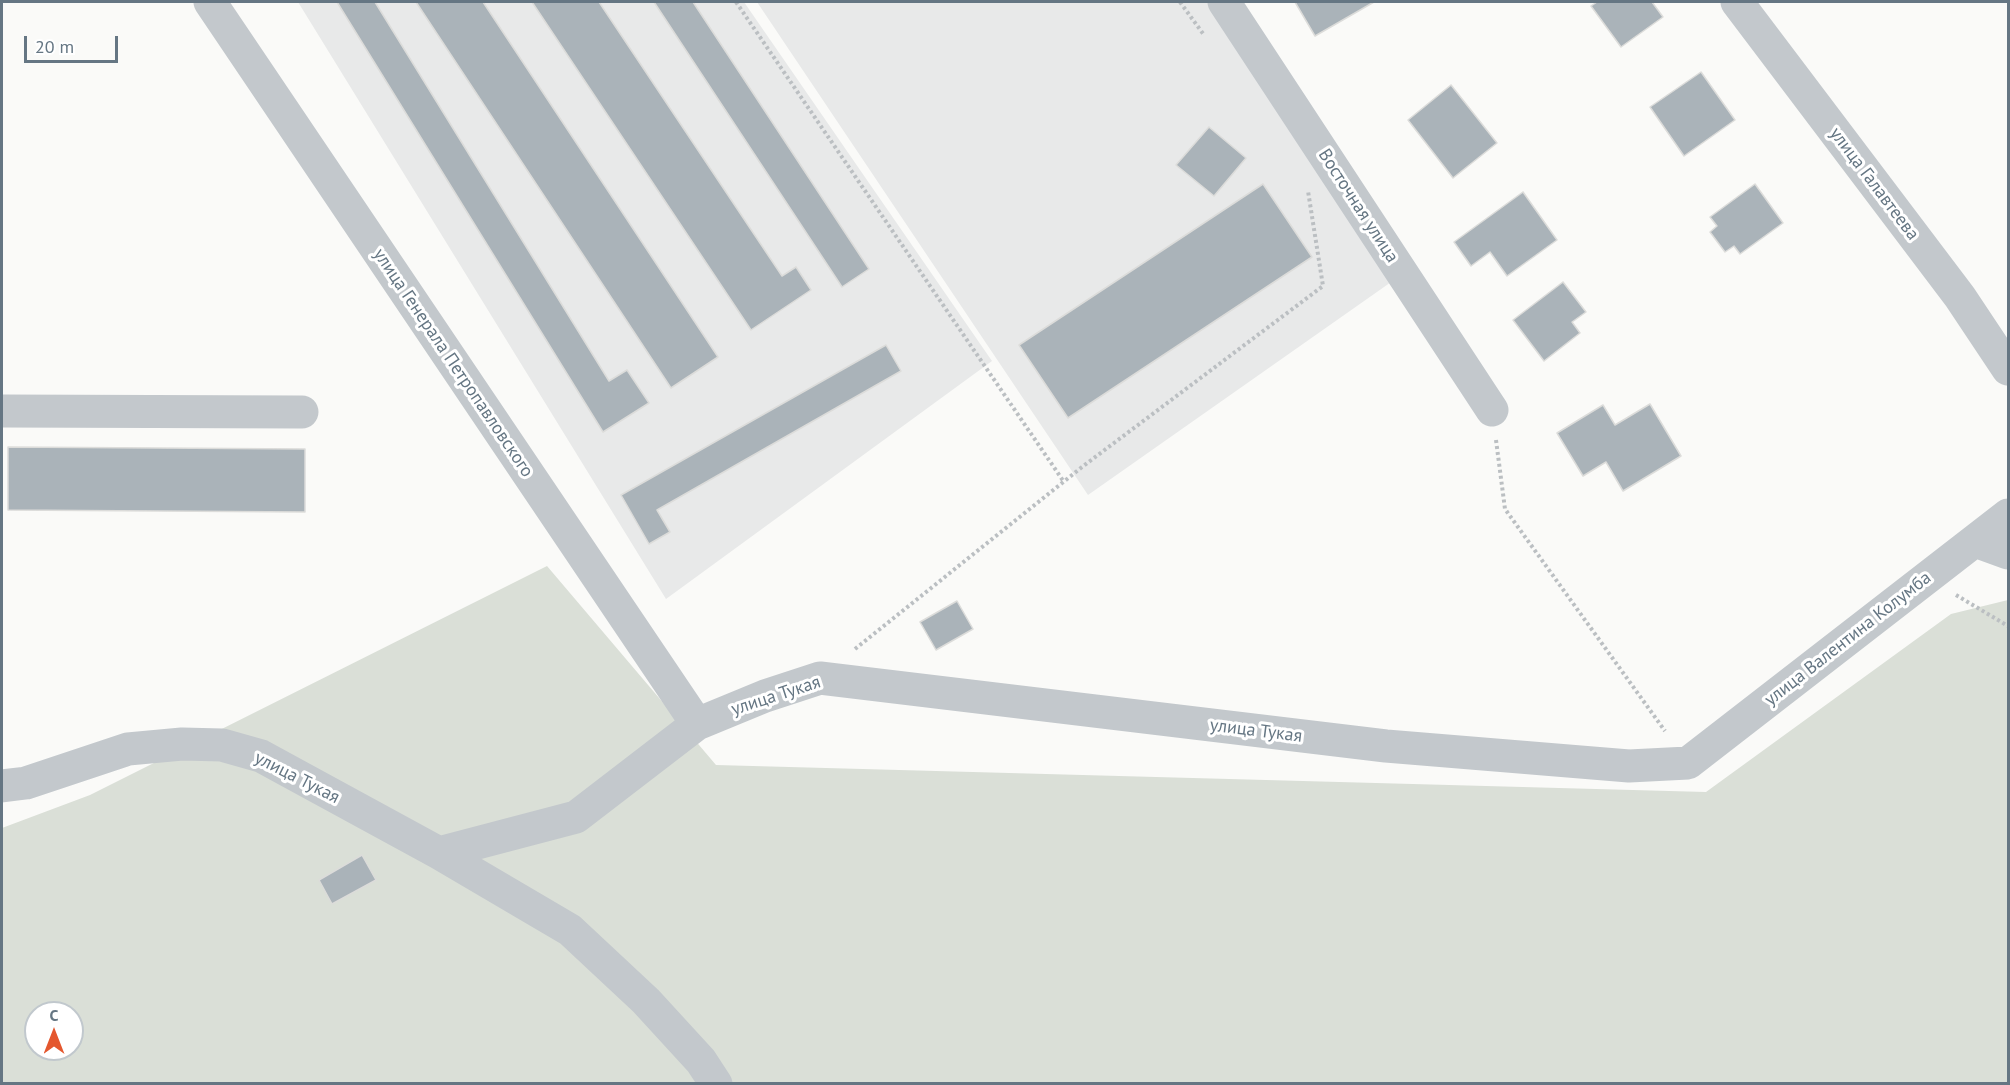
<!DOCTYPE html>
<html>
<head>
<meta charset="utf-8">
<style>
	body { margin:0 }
	#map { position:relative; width:2010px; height:1085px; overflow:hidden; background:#fafaf8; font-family:"PT Sans",sans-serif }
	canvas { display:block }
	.frame { position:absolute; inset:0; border:3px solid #657683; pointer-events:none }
	.north { position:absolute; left:24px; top:1001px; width:60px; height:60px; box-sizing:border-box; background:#fff; border:2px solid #c1c8cd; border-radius:50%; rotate:0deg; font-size:16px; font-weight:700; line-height:24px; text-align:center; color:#657683 }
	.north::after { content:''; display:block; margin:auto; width:21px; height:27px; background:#e4572e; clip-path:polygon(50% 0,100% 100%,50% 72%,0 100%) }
	.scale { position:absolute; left:24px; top:36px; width:94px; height:27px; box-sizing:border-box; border:3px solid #657683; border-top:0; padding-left:8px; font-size:18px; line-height:21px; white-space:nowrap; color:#657683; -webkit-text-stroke:4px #fff; paint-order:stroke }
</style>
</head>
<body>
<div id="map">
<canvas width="2010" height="1085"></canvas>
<div class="frame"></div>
<div class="north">С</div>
<div class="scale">20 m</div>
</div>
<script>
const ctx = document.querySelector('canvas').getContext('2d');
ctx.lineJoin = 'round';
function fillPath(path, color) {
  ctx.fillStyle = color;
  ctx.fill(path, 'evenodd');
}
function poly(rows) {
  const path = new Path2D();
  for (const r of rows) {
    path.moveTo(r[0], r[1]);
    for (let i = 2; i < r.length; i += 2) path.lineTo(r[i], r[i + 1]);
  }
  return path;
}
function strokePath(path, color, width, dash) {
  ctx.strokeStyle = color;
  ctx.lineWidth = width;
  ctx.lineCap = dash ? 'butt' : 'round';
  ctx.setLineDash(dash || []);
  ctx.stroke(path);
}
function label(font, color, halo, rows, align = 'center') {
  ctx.font = font + ' "PT Sans",sans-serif';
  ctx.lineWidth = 6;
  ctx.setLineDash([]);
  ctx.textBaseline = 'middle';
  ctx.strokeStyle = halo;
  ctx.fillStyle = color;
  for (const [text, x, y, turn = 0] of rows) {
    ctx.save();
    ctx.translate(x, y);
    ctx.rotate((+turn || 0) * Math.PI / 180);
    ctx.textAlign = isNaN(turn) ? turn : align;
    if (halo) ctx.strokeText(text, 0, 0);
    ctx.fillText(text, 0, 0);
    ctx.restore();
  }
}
fillPath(poly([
	[298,2,744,2,992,361,666,599],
	[757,2,1208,2,1394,280,1088,495]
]), '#e8e9e9');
fillPath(poly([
	[547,566,716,765,1706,792,1951,614,2008,600,2008,1083,2,1084,2,828,90,795],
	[36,1013,72,1013,72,1049,36,1049]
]), '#dadfd7');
const building = poly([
	[337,2,375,2,609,381,627,370,649,403,603,432,337,2],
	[416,2,483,2,718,357,671,388,416,2],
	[532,2,599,2,782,276,796,267,811,290,751,330,532,2],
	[654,2,693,2,869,269,842,287,654,2],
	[1295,2,1374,2,1315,36,1295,2],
	[1597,2,1652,2,1663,17,1621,47,1591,6,1597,2],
	[1701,72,1735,120,1684,156,1650,107,1701,72],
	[1451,85,1497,143,1453,178,1408,120,1451,85],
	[1209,127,1246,158,1214,196,1176,165,1209,127],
	[1263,184,1312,257,1068,418,1019,345,1263,184],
	[1755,184,1783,223,1740,254,1734,246,1725,252,1710,232,1717,226,1710,217,1755,184],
	[1523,192,1557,240,1507,276,1490,252,1471,266,1454,242,1523,192],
	[1563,282,1586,312,1572,322,1580,333,1544,361,1513,320,1563,282],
	[886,345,901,371,657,510,670,532,649,544,621,495,886,345],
	[1650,404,1681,456,1623,491,1606,462,1583,476,1557,433,1603,405,1615,425,1650,404],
	[8,447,305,449,305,512,8,510,8,447],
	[957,601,973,629,936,650,920,622,957,601],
	[362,855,376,880,332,904,319,880,362,855]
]);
fillPath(building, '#aab3b9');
strokePath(building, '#dcdcda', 1.5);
strokePath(poly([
	[736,2,1064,482],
	[1180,2,1204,35],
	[1496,440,1505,509,1665,731],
	[1956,595,2008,626],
	[855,649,1082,467,1323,286,1308,191]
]), '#bbbfc2', 4, [3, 3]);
strokePath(poly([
	[210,2,697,724],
	[1224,2,1492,410],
	[1737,2,1960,297,2008,369],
	[2,411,302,412],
	[1975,541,2008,553],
	[2,786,26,783,128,749,182,744,222,745,261,756,439,853,576,817,697,724,765,696,820,678,1386,746,1629,766,1688,763,2008,515],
	[439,853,570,930,646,1001,701,1061,716,1084]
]), '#c3c8cc', 33);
label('18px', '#657683', '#fff', [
	["улица Галавтеева",1874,184,53],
	["Восточная улица",1358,206,57],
	["улица Генерала Петропавловского",453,363,56],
	["улица Валентина Колумба",1848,639,-38],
	["улица Тукая",776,696,-18],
	["улица Тукая",1256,731,7],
	["улица Тукая",297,778,27]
]);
</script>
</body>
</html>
